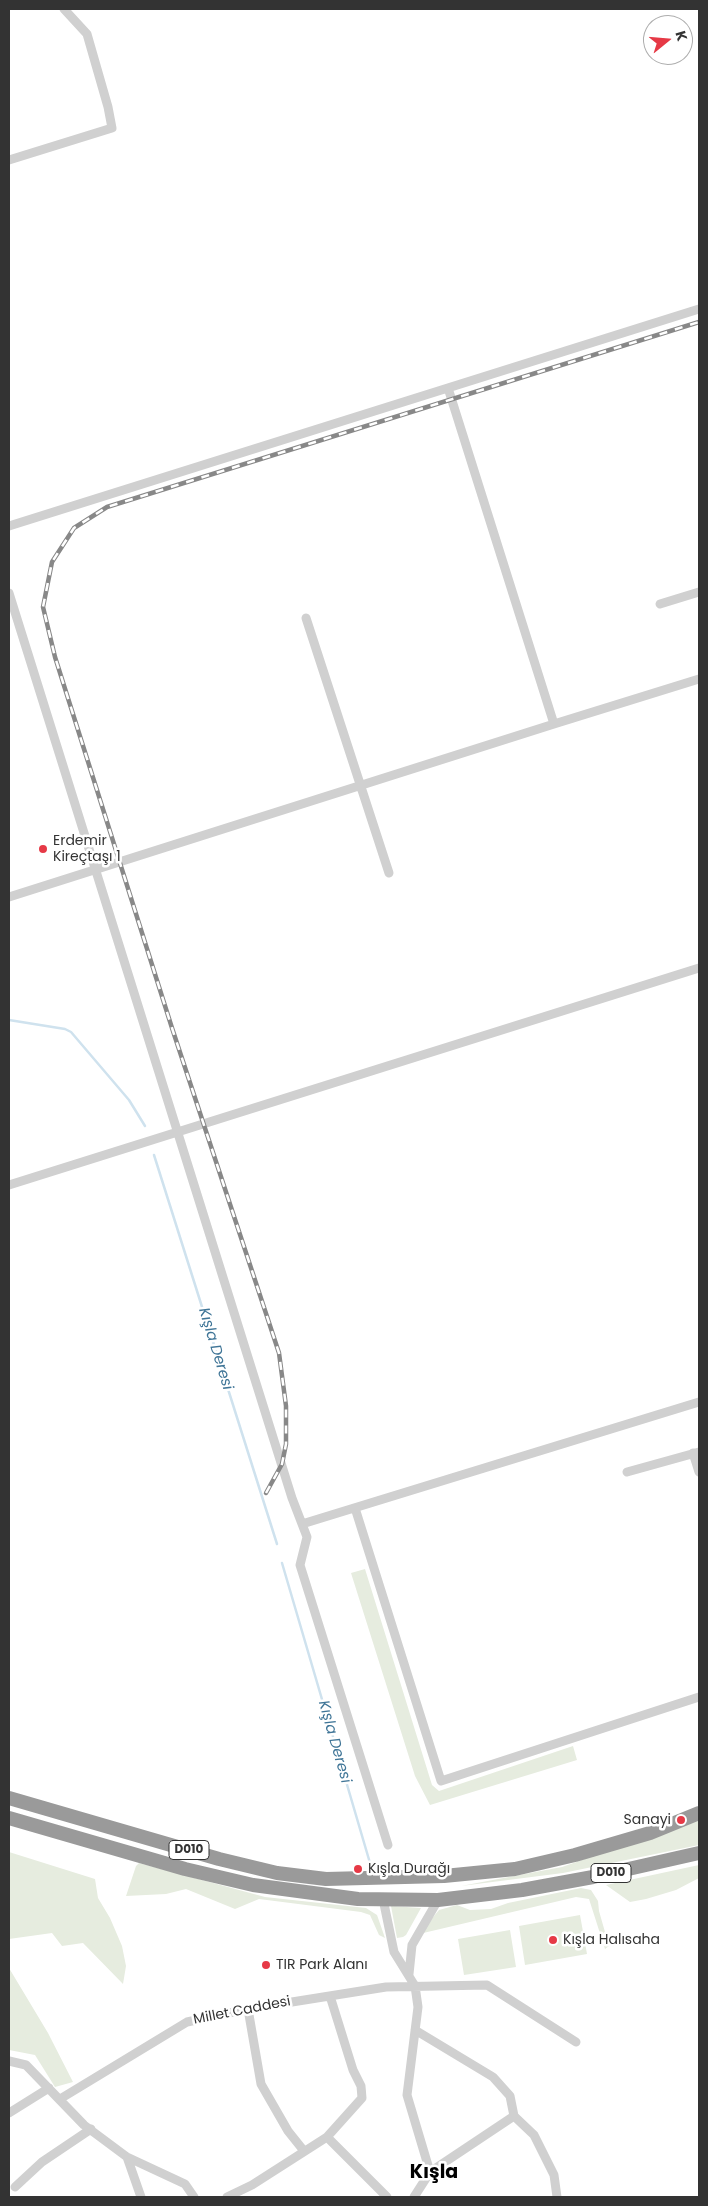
<!DOCTYPE html>
<html>
<head>
<meta charset="utf-8">
<style>
	body { margin:0 }
	#map { position:relative; width:708px; height:2206px; overflow:hidden; background:#fff; font-family:Poppins,sans-serif }
	canvas { display:block }
	.frame { position:absolute; inset:0; border:10px solid #333; pointer-events:none }
	.north { position:absolute; left:643px; top:15px; width:50px; height:50px; box-sizing:border-box; background:#fff; border:1px solid #adadad; border-radius:50%; rotate:73deg; font-size:14px; font-weight:700; line-height:20px; text-align:center; color:#333 }
	.north::after { content:''; display:block; margin:auto; width:18px; height:22px; background:#e63946; clip-path:polygon(50% 0,100% 100%,50% 72%,0 100%) }
</style>
</head>
<body>
<div id="map">
<canvas width="708" height="2206"></canvas>
<div class="frame"></div>
<div class="north">K</div>
</div>
<script>
const ctx = document.querySelector('canvas').getContext('2d');
ctx.lineJoin = 'round';
function fillPath(path, color) {
  ctx.fillStyle = color;
  ctx.fill(path, 'evenodd');
}
function poly(rows) {
  const path = new Path2D();
  for (const r of rows) {
    path.moveTo(r[0], r[1]);
    for (let i = 2; i < r.length; i += 2) path.lineTo(r[i], r[i + 1]);
  }
  return path;
}
function strokePath(path, color, width, dash) {
  ctx.strokeStyle = color;
  ctx.lineWidth = width;
  ctx.lineCap = dash ? 'butt' : 'round';
  ctx.setLineDash(dash || []);
  ctx.stroke(path);
}
function label(font, color, halo, rows, align = 'center') {
  ctx.font = font + ' Poppins,sans-serif';
  ctx.lineWidth = 5;
  ctx.setLineDash([]);
  ctx.textBaseline = 'middle';
  ctx.strokeStyle = halo;
  ctx.fillStyle = color;
  for (const [text, x, y, turn = 0] of rows) {
    ctx.save();
    ctx.translate(x, y);
    ctx.rotate((+turn || 0) * Math.PI / 180);
    ctx.textAlign = isNaN(turn) ? turn : align;
    if (halo) ctx.strokeText(text, 0, 0);
    ctx.fillText(text, 0, 0);
    ctx.restore();
  }
}
fillPath(poly([
	[365,1569,432,1785,439,1791,573,1746,577,1760,430,1805,415,1776,351,1573],
	[699,1819,699,1845,563,1873,461,1886,562,1867],
	[9,1852,95,1879,98,1898,110,1918,122,1946,126,1966,123,1984,83,1943,62,1946,52,1933,9,1939],
	[139,1863,265,1897,366,1908,377,1915,385,1938,379,1935,370,1915,361,1912,259,1899,235,1909,186,1889,166,1894,126,1896,136,1866],
	[699,1865,699,1878,676,1890,646,1899,630,1902,606,1885],
	[581,1888,591,1890,598,1901,599,1911,609,1946,605,1949,589,1899,576,1897,419,1934,439,1910,457,1905,470,1910,491,1909,508,1903],
	[391,1906,421,1908,406,1935,403,1937,397,1938],
	[580,1915,587,1954,525,1965,519,1926],
	[510,1930,516,1967,464,1975,458,1939],
	[9,1968,48,2033,73,2082,55,2087,35,2055,9,2050]
]), '#e6ecdf');
strokePath(poly([
	[9,1020,65,1029,71,1032,129,1100,145,1126],
	[154,1155,277,1544],
	[282,1563,370,1863]
]), '#cfe2ee', 2.5);
strokePath(poly([
	[9,160,112,128,108,107,87,34,64,9],
	[9,526,699,309],
	[9,593,292,1498,307,1537,300,1565,388,1845],
	[660,604,699,592],
	[306,618,389,873],
	[554,724,699,679],
	[9,897,554,724,448,388],
	[9,1185,699,968],
	[693,1453,699,1472],
	[627,1472,699,1452],
	[355,1508,441,1781,699,1697],
	[302,1524,699,1402],
	[383,1899,394,1952,415,1986,418,2007,407,2095,430,2172],
	[409,1974,412,1945,438,1900],
	[248,2009,261,2084,288,2131,304,2151],
	[415,2030,493,2077,510,2096,514,2116],
	[9,2061,26,2065,84,2125,127,2157,141,2197],
	[60,2099,187,2022,248,2009,386,1987,487,1985,576,2042],
	[9,2113,49,2088],
	[327,2137,387,2197],
	[127,2157,185,2184,194,2197],
	[15,2187,42,2162,91,2129],
	[227,2197,252,2185,327,2137,362,2098,361,2086,353,2070,330,1996],
	[414,2197,430,2172,514,2116,534,2135,554,2175,557,2197]
]), '#d0d0d0', 9);
strokePath(poly([
	[9,1798,219,1859,277,1873,326,1879,444,1876,515,1869,575,1855,650,1833,699,1813],
	[9,1818,185,1869,253,1885,358,1899,438,1900,522,1890,593,1877,699,1853]
]), '#9a9a9a', 14);
const rail = poly([
	[266,1493,282,1464,286,1444,286,1406,279,1353,172,1028,55,657,43,607,52,562,74,528,107,507,699,322]
]);
strokePath(rail, '#888', 4.5);
strokePath(rail, '#fff', 2.5, [8]);
for (const [x, y, r, color] of [
	[43,849,5,"#e63946"],
	[681,1820,5,"#e63946"],
	[358,1869,5,"#e63946"],
	[553,1940,5,"#e63946"],
	[266,1965,5,"#e63946"]
]) {
  const dot = new Path2D();
  dot.arc(x, y, r, 0, 2 * Math.PI);
  ctx.fillStyle = color;
  ctx.fill(dot);
  strokePath(dot, '#fff', 2);
}
for (const [x, y, w] of [
	[189,1850,40],
	[611,1873,40]
]) {
  const box = new Path2D();
  box.roundRect(x - w / 2, y - 9.5, w, 19, 4);
  ctx.fillStyle = '#fff';
  ctx.fill(box);
  strokePath(box, '#333', 1);
}
label('bold 12px', '#333', null, [
	["D010",189,1850],
	["D010",611,1873]
]);
label('14px', '#333', '#fff', [
	["Erdemir",53,841],
	["Kireçtaşı 1",53,857],
	["Sanayi",671,1820,"right"],
	["Kışla Durağı",368,1869],
	["Kışla Halısaha",563,1940],
	["TIR Park Alanı",276,1965]
], 'left');
label('14px', '#333', '#fff', [
	["Millet Caddesi",242,2011,-11]
]);
label('italic 15px', '#3f7597', '#fff', [
	["Kışla Deresi",215,1349,73],
	["Kışla Deresi",334,1742,74]
]);
label('bold 19px', '#000', '#fff', [
	["Kışla",434,2173]
]);
</script>
</body>
</html>
